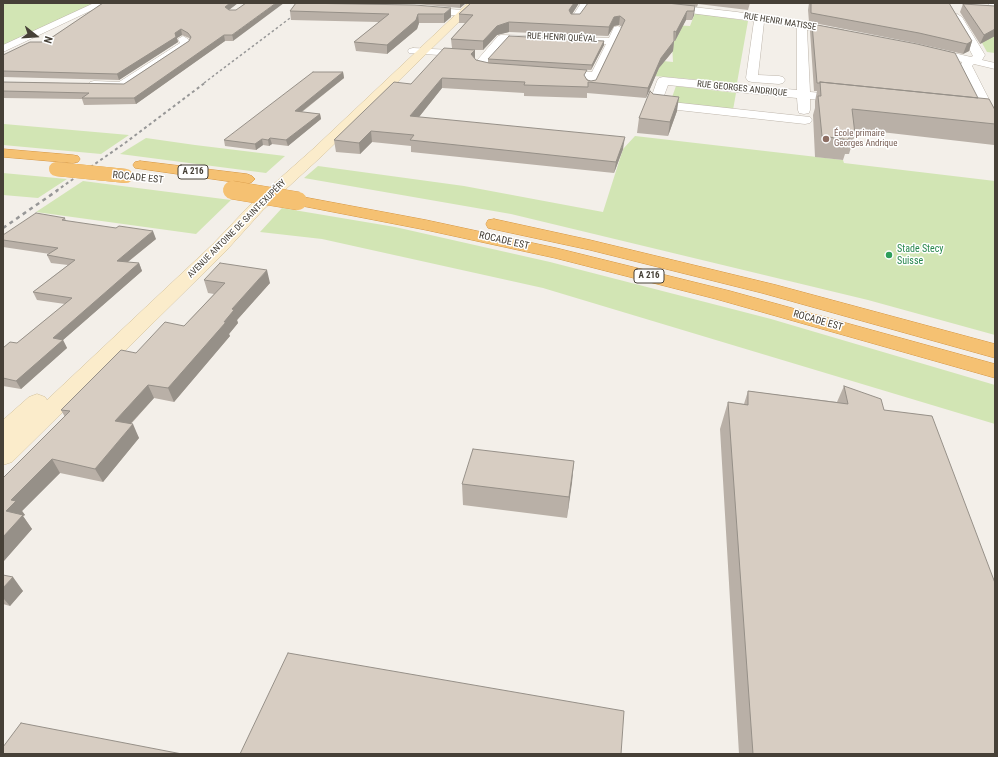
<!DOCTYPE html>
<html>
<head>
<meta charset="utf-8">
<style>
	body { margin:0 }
	#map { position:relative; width:998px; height:757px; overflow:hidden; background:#f3efe9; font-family:"Roboto Condensed",sans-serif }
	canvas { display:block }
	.frame { position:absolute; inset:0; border:4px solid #464037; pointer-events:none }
	.north { position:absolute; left:16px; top:16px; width:40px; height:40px; -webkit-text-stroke:3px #fff; paint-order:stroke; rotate:107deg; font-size:11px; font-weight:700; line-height:16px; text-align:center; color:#464037 }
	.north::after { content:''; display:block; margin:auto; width:14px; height:18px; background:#464037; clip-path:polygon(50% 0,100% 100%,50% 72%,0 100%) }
</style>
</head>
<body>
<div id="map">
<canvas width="998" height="757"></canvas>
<div class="frame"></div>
<div class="north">N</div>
</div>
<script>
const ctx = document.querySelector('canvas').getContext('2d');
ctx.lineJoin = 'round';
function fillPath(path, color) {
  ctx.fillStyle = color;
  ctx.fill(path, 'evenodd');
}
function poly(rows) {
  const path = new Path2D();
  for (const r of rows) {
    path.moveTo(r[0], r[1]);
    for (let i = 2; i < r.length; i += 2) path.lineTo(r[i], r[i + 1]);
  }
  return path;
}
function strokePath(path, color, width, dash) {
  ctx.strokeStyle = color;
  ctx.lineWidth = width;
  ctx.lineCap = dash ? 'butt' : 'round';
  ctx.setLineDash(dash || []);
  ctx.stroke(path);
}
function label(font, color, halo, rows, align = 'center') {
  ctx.font = font + ' "Roboto Condensed",sans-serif';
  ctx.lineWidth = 3;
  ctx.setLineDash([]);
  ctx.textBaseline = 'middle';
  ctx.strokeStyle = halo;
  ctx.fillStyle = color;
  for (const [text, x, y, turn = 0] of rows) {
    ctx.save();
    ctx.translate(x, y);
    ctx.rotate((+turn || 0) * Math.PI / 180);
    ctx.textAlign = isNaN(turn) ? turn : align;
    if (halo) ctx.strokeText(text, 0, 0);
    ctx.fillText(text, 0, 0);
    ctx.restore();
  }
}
fillPath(poly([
	[3,3,96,3,3,46],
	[695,13,748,21,737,83,654,76,663,61,673,62,671,25,690,26],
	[977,34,995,36,995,53,987,52],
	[676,86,736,93,733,110,670,103],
	[3,124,4,124,129,135,101,154,3,145],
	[635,136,843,160,844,163,995,181,995,335,868,300,511,214,304,178,318,166,464,186,603,212,623,149],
	[146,138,195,145,285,156,266,173,120,154],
	[3,173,67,179,38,198,3,195],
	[83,181,161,191,231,200,196,234,36,212],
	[282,208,395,227,550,262,771,319,995,385,995,424,543,288,322,239,260,232]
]), '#d2e5b4');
const minor = poly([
	[94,3,107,3,3,52,3,45,94,3],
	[581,3,591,3,578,22,572,22,570,20,581,3],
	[628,3,657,3,737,12,844,30,845,32,840,35,807,30,810,92,847,95,851,96,853,99,851,102,847,103,810,99,810,110,809,113,804,114,799,113,798,110,797,98,668,85,662,101,810,117,812,120,810,123,805,124,651,107,649,104,657,81,659,78,663,77,797,90,797,28,764,22,758,75,779,76,783,77,785,80,783,83,779,84,752,82,748,81,746,78,754,21,633,6,628,3],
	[987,3,995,3,995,7,989,5,987,3],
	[422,7,463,10,468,13,463,16,419,12,417,10,419,8,422,7],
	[957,14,962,17,985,55,982,60,995,63,995,69,974,64,972,66,995,111,995,128,990,127,988,124,960,67,962,62,924,52,923,50,928,47,971,57,973,56,952,17,957,14],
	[618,26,623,29,595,89,587,89,585,86,588,79,556,76,552,75,550,73,552,71,556,70,592,72,606,44,506,40,486,64,507,68,509,70,507,72,484,71,480,70,473,65,498,36,501,35,609,38,614,27,618,26],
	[183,36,188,39,191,44,190,46,125,89,94,89,90,88,88,85,90,82,94,81,119,82,180,43,178,39,183,36],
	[413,48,470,51,475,54,470,57,409,53,408,51,409,49,413,48]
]);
const secondary = poly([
	[468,3,478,3,323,155,263,210,225,252,12,462,3,465,3,420,29,397,37,394,45,397,47,400,213,244,251,204,313,149,468,3]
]);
const motorway = poly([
	[3,149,73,155,78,156,80,159,78,162,73,163,3,157,3,149],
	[140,161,247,174,252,176,255,179,252,182,247,184,135,168,133,165,135,162,140,161],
	[298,196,426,220,556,248,730,291,995,364,995,378,716,299,555,258,426,230,292,204,290,201,292,198,298,196],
	[494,219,590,240,776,285,995,344,995,358,762,293,590,250,488,228,486,224,488,220,494,219]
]);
strokePath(minor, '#beb6ac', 1);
strokePath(secondary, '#d0bf9b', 1);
strokePath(motorway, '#d49542', 1);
fillPath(minor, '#fff');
fillPath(secondary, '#fbeccb');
fillPath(motorway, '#f5c172');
strokePath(poly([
	[204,83,310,3]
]), '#979797', 1.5, [2.5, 2.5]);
strokePath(poly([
	[56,191,125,143,206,82]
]), '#979797', 2, [3, 3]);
strokePath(poly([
	[3,228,58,190]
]), '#979797', 2.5, [4, 4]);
const motorwayBridgeFar1 = poly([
	[56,169,126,176],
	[232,190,238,191]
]);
const motorwayBridge = poly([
	[232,190,298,201]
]);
strokePath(motorwayBridgeFar1, '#d49542', 14, []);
strokePath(motorwayBridge, '#d49542', 19, []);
strokePath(motorwayBridgeFar1, '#f5c172', 14);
strokePath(motorwayBridge, '#f5c172', 18);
fillPath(poly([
	[103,3,238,3,229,10,233,41,225,41,136,104,84,105,82,99,3,98,3,82,124,84,189,41,190,39,189,38,182,35,177,38,178,42,119,80,3,77,3,55,45,42],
	[296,3,466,3,460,8,416,4,376,4,415,5,451,17,444,23,419,23,417,29,387,54,356,51,354,42,379,22,291,20,290,11],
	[471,3,579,3,572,14,580,14,669,3,750,3,748,10,698,4,697,7,695,6,694,15,692,20,686,20,675,41,674,41,673,51,659,68,646,98,587,93,587,98,524,96,524,93,442,88,419,117,623,149,614,173,411,152,411,146,372,142,360,154,336,152,334,140,411,84,452,48,451,39,465,23,459,23,459,14],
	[619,25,622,27,596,80,591,81,587,80,586,78,562,69,591,70,604,45,604,41,488,59,488,63,476,60,475,59,475,50,483,50,497,35,509,32,608,36,614,26],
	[809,3,949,3,972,41,969,51,963,54,915,43,809,22,808,10],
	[963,4,995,6,995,36,980,44,960,12],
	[812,24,978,98,995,110,995,144,994,145,855,129,855,134,849,154,845,154,843,160,815,157,813,115,815,108,815,101,817,91,814,91,810,31],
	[343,72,344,78,302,112,320,114,321,119,288,146,272,144,269,146,263,145,256,150,225,146,224,140],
	[653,94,677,111,668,136,637,133,639,118],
	[65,218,66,221,156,239,128,262,139,263,142,271,63,340,67,348,21,389,3,386,3,348,17,343,65,304,37,300,33,292,68,265,51,263,47,255,50,254,3,247,3,235],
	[204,280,270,283,237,320,238,323,229,334,230,336,174,402,154,398,131,424,139,438,103,482,60,473,22,511,25,515,23,516,32,529,3,562,3,478,65,417,61,410,136,353,184,326,214,294,208,293],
	[844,386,884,410,995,754,739,754,720,429,728,402,744,404,748,391,837,402],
	[574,461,567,518,463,505,462,484],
	[3,575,23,591,10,606,3,604]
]), '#b9b0a7');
fillPath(poly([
	[230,3,238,3,226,12,225,7],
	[276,3,284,3,233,41,232,35],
	[460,3,466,3,460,8],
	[574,3,579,3,569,19,569,10],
	[695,6,694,15,692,20,694,11],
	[451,8,451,17,444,23,444,14],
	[687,11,686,20,675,41,676,32],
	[418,14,419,23,417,29,387,54,387,45],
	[620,16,619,25,614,26,608,36,609,27,614,17],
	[509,22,509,32,497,35,483,50,483,41,497,26],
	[181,29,182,35,177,38,178,42,119,80,117,74],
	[995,29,995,36,980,44,984,35],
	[224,35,225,41,136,104,134,98],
	[604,41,604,45,591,70,592,65],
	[674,41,673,51,659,68,646,98,648,88,661,58],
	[972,41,969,51,963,54,967,44],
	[475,50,475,59,471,54],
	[343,72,344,78,296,116,295,111],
	[442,78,442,88,411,127,410,116],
	[679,97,677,111,668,136,670,122],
	[320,114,321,119,288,146,286,140],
	[371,131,372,142,360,154,359,143],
	[625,137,623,149,614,173,616,162],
	[270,138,272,144,269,146,268,140],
	[262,139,263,145,256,150,255,144],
	[153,231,156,239,120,268,117,261],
	[139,263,142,271,63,340,67,348,21,389,16,381,53,338],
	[267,270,270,283,237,320,238,323,229,334,230,336,174,402,168,388,224,322,232,309],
	[148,385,154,398,121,434,115,421],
	[133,424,139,438,103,482,95,469],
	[52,459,60,473,22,511,25,515,23,516,32,529,3,562,3,537,6,511,11,500],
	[574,461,572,483,567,518,569,497],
	[13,577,23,591,10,606,3,598,3,588]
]), '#969088');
const building = poly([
	[103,3,230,3,225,7,229,10,236,10,246,3,276,3,232,35,224,35,134,98,82,98,89,93,3,91,3,82,124,84,189,41,191,37,188,33,181,29,175,33,176,37,117,74,3,71,3,55,30,42,45,42,103,3],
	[296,3,415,5,451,8,444,14,418,14,416,20,387,45,354,42,389,14,290,11,296,3],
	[471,3,574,3,569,10,571,14,580,14,588,3,667,3,695,6,694,11,687,11,676,32,674,31,674,41,661,58,648,88,588,82,588,87,524,85,525,82,442,78,410,116,625,137,616,162,410,140,414,135,371,131,359,143,334,140,394,82,411,84,444,48,475,50,471,54,476,60,489,63,587,70,584,75,587,80,591,81,596,80,625,20,620,16,614,17,609,27,509,22,497,26,483,41,451,39,473,15,459,14,471,3],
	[811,3,949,3,972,41,967,44,919,33,811,13,811,3],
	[963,4,995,6,995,29,984,35,963,4],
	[812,24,917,44,955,53,978,98,820,82,820,83,817,83,812,24],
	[509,36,604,41,592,65,488,59,509,36],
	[313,72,343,72,295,111,320,114,286,140,270,138,268,140,262,139,255,144,224,140,313,72],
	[820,82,989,99,995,110,995,124,852,109,855,134,848,133,849,140,822,136,818,96,821,96,820,82],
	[650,91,653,94,679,97,670,122,639,118,650,91],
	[36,213,65,218,62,220,116,228,119,226,153,231,117,261,139,263,53,338,63,340,16,381,3,378,3,348,10,342,17,343,72,298,33,292,75,260,47,255,58,248,3,240,3,235,36,213],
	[220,263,267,270,232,309,234,310,224,322,226,322,168,388,148,385,115,421,133,424,95,469,52,459,11,500,16,501,6,511,23,515,3,537,3,478,70,411,61,410,121,350,136,353,165,322,184,326,225,283,204,280,220,263],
	[844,386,881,399,884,410,932,416,995,583,995,754,753,754,728,402,748,405,748,391,848,404,844,386],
	[473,449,574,461,569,497,462,484,473,449],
	[3,575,13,577,3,588,3,575],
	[288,653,624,711,621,754,240,754,288,653],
	[21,723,182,754,3,754,3,747,21,723]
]);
fillPath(building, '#d7cdc2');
strokePath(building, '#969088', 1);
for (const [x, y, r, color] of [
	[826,139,4,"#8d6e63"],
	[889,255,4,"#2e9e5b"]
]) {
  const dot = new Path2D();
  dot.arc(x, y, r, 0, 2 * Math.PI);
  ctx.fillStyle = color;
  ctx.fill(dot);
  strokePath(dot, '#fff', 1.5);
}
label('9px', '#464037', '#fff', [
	["RUE HENRI MATISSE",780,22,9],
	["RUE HENRI QUÉVAL",562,38,3],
	["RUE GEORGES ANDRIQUE",742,89,6],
	["AVENUE ANTOINE DE SAINT-EXUPÉRY",237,229,-45]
]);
label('9px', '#785e54', '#fff', [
	["École primaire",834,134],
	["Georges Andrique",834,144]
], 'left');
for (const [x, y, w] of [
	[193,172,30],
	[649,276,30]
]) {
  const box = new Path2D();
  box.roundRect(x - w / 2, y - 7, w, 14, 3);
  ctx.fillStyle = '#fff';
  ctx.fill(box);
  strokePath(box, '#464037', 1);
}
label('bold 9px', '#464037', null, [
	["A 216",193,172],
	["A 216",649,276]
]);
label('10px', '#464037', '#fff', [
	["ROCADE EST",138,178,6],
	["ROCADE EST",504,241,13],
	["ROCADE EST",818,321,16]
]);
label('10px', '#27864d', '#fff', [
	["Stade Stecy",897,249],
	["Suisse",897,261]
], 'left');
</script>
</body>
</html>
